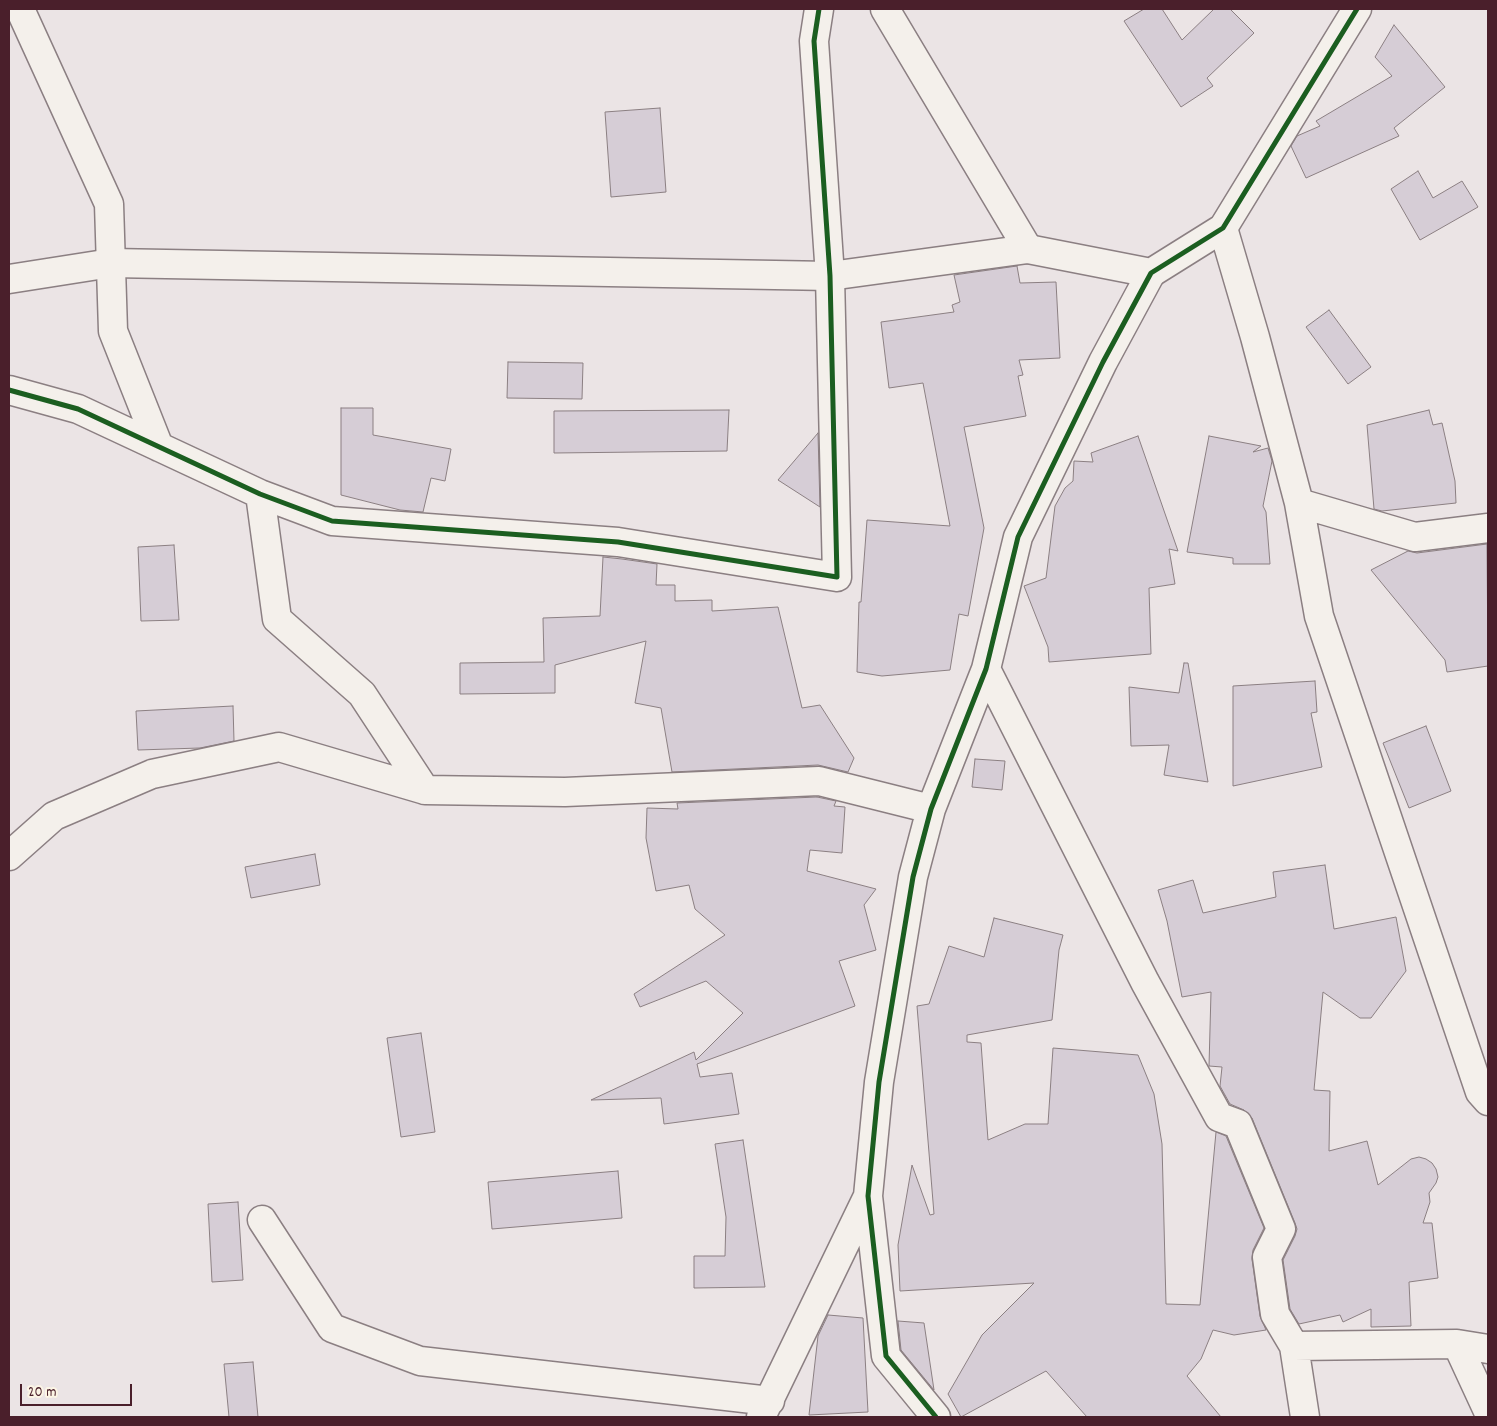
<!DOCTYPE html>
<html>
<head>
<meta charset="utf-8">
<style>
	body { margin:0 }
	#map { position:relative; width:1497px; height:1426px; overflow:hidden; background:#ebe4e5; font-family:Dekko,sans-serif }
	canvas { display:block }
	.frame { position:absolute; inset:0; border:10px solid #4a1f2b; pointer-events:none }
	.scale { position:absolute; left:20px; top:1384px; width:112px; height:22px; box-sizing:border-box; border:2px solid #4a1f2b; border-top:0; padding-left:6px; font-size:15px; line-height:18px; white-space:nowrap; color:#4a1f2b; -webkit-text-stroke:4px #fcf5e5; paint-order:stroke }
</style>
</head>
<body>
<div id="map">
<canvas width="1497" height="1426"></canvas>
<div class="frame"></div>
<div class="scale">20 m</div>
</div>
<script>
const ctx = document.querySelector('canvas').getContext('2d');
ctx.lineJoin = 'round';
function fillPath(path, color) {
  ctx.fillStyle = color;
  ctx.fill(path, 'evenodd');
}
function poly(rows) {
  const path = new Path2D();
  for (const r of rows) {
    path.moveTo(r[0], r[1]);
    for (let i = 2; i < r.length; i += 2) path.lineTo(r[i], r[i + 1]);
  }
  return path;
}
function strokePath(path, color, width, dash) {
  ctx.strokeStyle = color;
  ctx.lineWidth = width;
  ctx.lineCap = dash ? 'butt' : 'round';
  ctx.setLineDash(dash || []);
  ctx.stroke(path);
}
const building = poly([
	[1144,9,1162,9,1182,40,1214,9,1230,9,1254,33,1207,78,1213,86,1181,107,1124,21,1144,9],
	[1394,25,1445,87,1394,128,1399,136,1306,178,1291,146,1297,136,1320,126,1316,121,1392,76,1375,57,1394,25],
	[660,108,666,192,611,197,605,112,660,108],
	[1418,171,1433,198,1462,181,1478,207,1420,240,1391,189,1418,171],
	[1017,266,1020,283,1056,282,1060,358,1019,360,1023,375,1018,376,1026,416,964,427,984,528,968,616,959,614,950,670,882,676,857,672,859,602,861,602,867,520,950,526,923,383,889,388,881,322,954,312,952,305,960,302,954,275,1017,266],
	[1329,310,1371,367,1348,384,1306,327,1329,310],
	[508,362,583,363,582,399,507,398,508,362],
	[341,408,373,408,373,435,451,449,445,481,431,478,423,512,400,510,341,495,341,408],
	[729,410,727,451,554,453,554,411,729,410],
	[1429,410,1433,425,1442,423,1455,481,1456,503,1382,511,1374,509,1367,425,1429,410],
	[818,433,820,507,778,480,818,433],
	[1138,436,1178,551,1169,549,1175,584,1149,588,1151,654,1049,662,1048,647,1024,586,1046,578,1055,506,1065,488,1073,481,1074,461,1093,462,1091,453,1138,436],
	[1209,436,1261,446,1253,452,1268,448,1272,461,1263,506,1266,512,1270,564,1233,564,1233,558,1187,552,1209,436],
	[1487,544,1488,666,1447,672,1445,660,1371,570,1408,551,1417,553,1487,544],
	[174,545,179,620,141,621,138,547,174,545],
	[603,557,622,559,657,564,656,585,675,585,675,601,712,600,712,611,778,607,802,708,820,705,854,758,848,772,818,765,672,772,661,708,635,703,646,641,555,665,555,693,460,694,460,663,544,662,543,618,600,616,603,557],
	[1184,663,1188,663,1208,782,1164,775,1169,745,1131,746,1129,687,1179,693,1184,663],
	[1315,681,1317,712,1311,713,1322,767,1233,786,1233,686,1315,681],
	[233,706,234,741,200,748,138,750,136,711,233,706],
	[1426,726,1451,791,1409,808,1383,743,1426,726],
	[975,759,1005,761,1002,790,972,787,975,759],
	[817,797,836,801,834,806,845,807,842,853,810,850,807,871,876,889,864,905,876,950,839,961,855,1006,697,1064,700,1077,732,1073,739,1114,664,1124,661,1098,591,1100,694,1052,696,1060,743,1013,706,981,640,1007,634,994,725,935,695,909,689,885,656,891,646,838,647,808,678,809,677,803,817,797],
	[315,854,320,885,251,898,245,867,315,854],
	[1325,865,1334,929,1396,917,1406,971,1371,1018,1360,1018,1323,992,1314,1090,1330,1091,1329,1151,1367,1141,1378,1185,1411,1159,1419,1157,1426,1159,1432,1163,1436,1169,1438,1177,1436,1183,1429,1193,1430,1202,1423,1223,1432,1223,1438,1278,1409,1282,1411,1326,1371,1327,1371,1309,1343,1322,1340,1315,1299,1324,1290,1309,1283,1260,1295,1236,1297,1229,1295,1223,1252,1118,1244,1110,1230,1104,1220,1086,1222,1067,1209,1066,1211,992,1182,997,1167,921,1158,890,1193,880,1203,913,1276,897,1273,872,1325,865],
	[994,918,1063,935,1059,950,1052,1020,967,1035,967,1042,981,1043,988,1140,1025,1124,1048,1124,1053,1048,1138,1055,1154,1094,1162,1144,1166,1304,1200,1305,1216,1132,1226,1136,1264,1228,1253,1250,1252,1259,1260,1316,1266,1330,1234,1335,1213,1330,1201,1359,1187,1376,1221,1417,1087,1417,1046,1371,961,1417,948,1394,982,1335,1034,1283,900,1291,898,1245,912,1165,930,1215,934,1214,917,1006,929,1004,949,946,984,957,994,918],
	[421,1033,435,1132,401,1137,387,1038,421,1033],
	[743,1140,765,1287,694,1288,694,1256,725,1256,726,1217,715,1144,743,1140],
	[618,1171,622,1218,492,1229,488,1182,618,1171],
	[238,1202,243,1280,212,1282,208,1204,238,1202],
	[828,1315,863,1318,868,1412,809,1415,818,1336,828,1315],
	[898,1321,924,1323,934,1390,901,1350,898,1321],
	[253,1362,258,1417,229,1417,224,1364,253,1362]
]);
fillPath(building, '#d6cdd6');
strokePath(building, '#8b7f82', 1);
const street = poly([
	[20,9,109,204,113,331,159,447],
	[885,9,1028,249],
	[1223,228,1255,337,1299,503,1319,616,1480,1092,1488,1101],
	[9,390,78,409,260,494,332,521,618,542,837,577,830,276,814,41,819,9],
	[260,494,277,619,362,694,425,790,565,792,819,781,931,809],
	[1299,503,1415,537,1488,528],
	[986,669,1145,982,1219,1117,1238,1124,1281,1229,1267,1257,1275,1314,1294,1346,1305,1417],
	[9,856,54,816,152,774,279,747,425,790],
	[262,1220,332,1328,420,1361,770,1401],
	[1457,1344,1488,1411],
	[1294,1346,1457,1344,1488,1349],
	[761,1417,868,1196],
	[936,1417,886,1356,868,1196,879,1082,913,877,931,809,986,669,1018,537,1103,362,1151,273]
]);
const secondary = poly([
	[9,279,111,263,830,276,1028,249,1151,273,1223,228,1357,9]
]);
strokePath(street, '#8b7f82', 31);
strokePath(secondary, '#8b7f82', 31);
strokePath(street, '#f4f0eb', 28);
strokePath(secondary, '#f4f0eb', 28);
strokePath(poly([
	[9,390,78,409,260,494,332,521,618,542,837,577,830,276,814,41,819,9],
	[936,1417,886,1356,868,1196,879,1082,913,877,931,809,986,669,1018,537,1103,362,1151,273,1223,228,1357,9]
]), '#1b5e20', 5);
</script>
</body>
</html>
